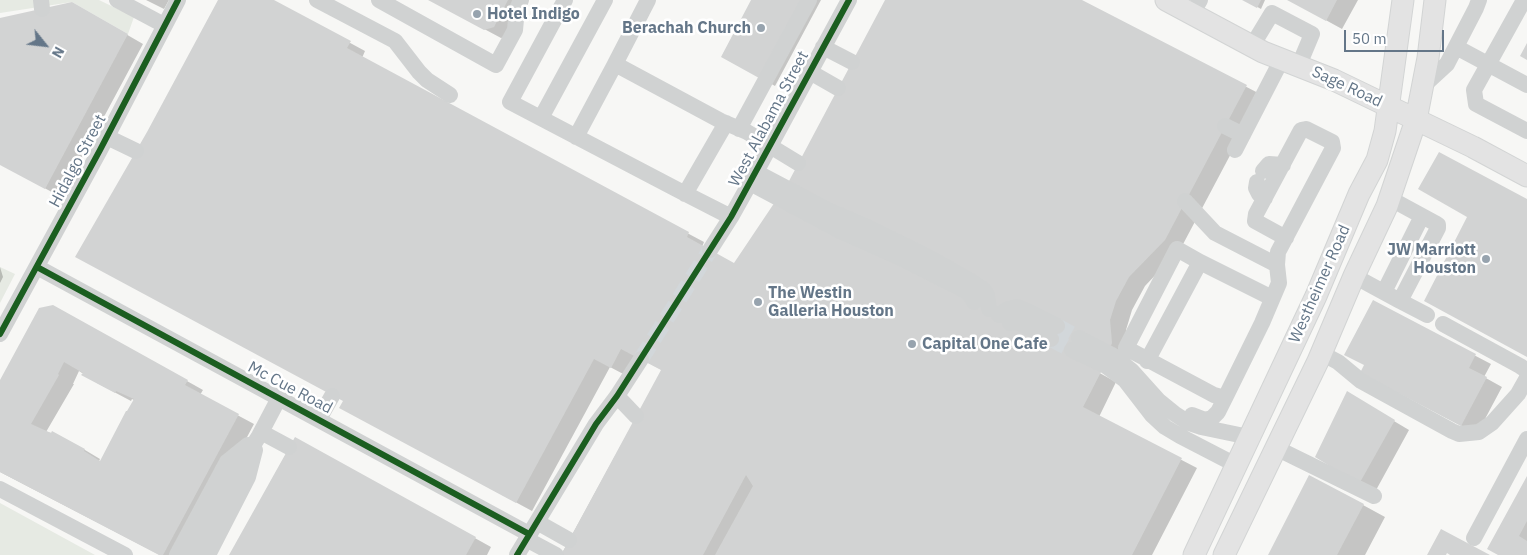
<!DOCTYPE html>
<html>
<head>
<meta charset="utf-8">
<style>
	body { margin:0 }
	#map { position:relative; width:1527px; height:555px; overflow:hidden; background:#f7f7f5; font-family:"IBM Plex Sans",sans-serif }
	canvas { display:block }
	.north { position:absolute; left:20px; top:20px; width:50px; height:50px; -webkit-text-stroke:4px #fff; paint-order:stroke; rotate:119deg; font-size:14px; font-weight:700; line-height:20px; text-align:center; color:#647688 }
	.north::after { content:''; display:block; margin:auto; width:18px; height:22px; background:#647688; clip-path:polygon(50% 0,100% 100%,50% 72%,0 100%) }
	.scale { position:absolute; left:1344px; top:30px; width:100px; height:22px; box-sizing:border-box; border:2px solid #647688; border-top:0; padding-left:6px; font-size:15px; line-height:18px; white-space:nowrap; color:#647688; -webkit-text-stroke:4px #fff; paint-order:stroke }
</style>
</head>
<body>
<div id="map">
<canvas width="1527" height="555"></canvas>
<div class="north">N</div>
<div class="scale">50 m</div>
</div>
<script>
const ctx = document.querySelector('canvas').getContext('2d');
ctx.lineJoin = 'round';
function fillPath(path, color) {
  ctx.fillStyle = color;
  ctx.fill(path, 'evenodd');
}
function poly(rows) {
  const path = new Path2D();
  for (const r of rows) {
    path.moveTo(r[0], r[1]);
    for (let i = 2; i < r.length; i += 2) path.lineTo(r[i], r[i + 1]);
  }
  return path;
}
function strokePath(path, color, width, dash) {
  ctx.strokeStyle = color;
  ctx.lineWidth = width;
  ctx.lineCap = dash ? 'butt' : 'round';
  ctx.setLineDash(dash || []);
  ctx.stroke(path);
}
function label(font, color, halo, rows, align = 'center') {
  ctx.font = font + ' "IBM Plex Sans",sans-serif';
  ctx.lineWidth = 5;
  ctx.setLineDash([]);
  ctx.textBaseline = 'middle';
  ctx.strokeStyle = halo;
  ctx.fillStyle = color;
  for (const [text, x, y, turn = 0] of rows) {
    ctx.save();
    ctx.translate(x, y);
    ctx.rotate((+turn || 0) * Math.PI / 180);
    ctx.textAlign = isNaN(turn) ? turn : align;
    if (halo) ctx.strokeText(text, 0, 0);
    ctx.fillText(text, 0, 0);
    ctx.restore();
  }
}
fillPath(poly([
	[0,0,99,0,134,17,128,34,72,2,0,13],
	[0,267,15,274,0,303],
	[0,503,95,555,0,555]
]), '#e6eae3');
fillPath(poly([
	[146,0,169,0,164,9],
	[219,0,271,0,365,51,362,58,689,234,704,242,702,247,735,265,790,181,886,0,1079,0,1262,95,1181,248,1145,286,1132,310,1126,330,1127,352,1085,365,1116,382,1099,417,1197,468,1152,555,561,555,662,370,637,357,627,376,610,367,532,511,356,416,148,133],
	[430,0,528,0,509,36,501,38],
	[752,0,821,0,775,86,722,56],
	[1245,0,1265,0,1261,9],
	[1289,0,1358,0,1342,29],
	[72,3,143,44,61,197,0,164,0,20],
	[0,267,3,277,0,283],
	[1373,302,1491,364,1484,377,1502,387,1477,434,1377,381,1365,365],
	[53,306,203,390,200,395,254,424,184,555,160,555,0,472,0,383],
	[79,371,99,384,131,401,132,399,134,400,101,463,99,461,100,459,85,450,52,433,46,432,74,384,73,384],
	[1362,402,1409,430,1375,492,1317,457],
	[295,438,491,547,487,555,230,555],
	[1527,479,1527,555,1500,555],
	[1363,505,1385,517,1365,555,1269,555]
]), '#0003');
fillPath(poly([
	[218,0,274,0,351,41,347,48,689,232,687,237,734,263,789,181,885,0,1082,0,1247,85,1165,240,1129,277,1116,301,1110,320,1112,343,1101,372,1083,407,1182,458,1132,555,715,555,753,486,746,475,703,555,561,555,661,370,621,349,611,368,594,359,516,503,339,408,343,401,75,257,147,132],
	[428,0,508,0,494,27,484,30],
	[751,0,801,0,759,78,721,57],
	[1242,0,1261,0,1257,8],
	[1287,0,1337,0,1326,21],
	[72,2,128,34,45,189,0,165,0,18],
	[1527,43,1527,60,1520,56],
	[1439,152,1527,199,1527,357,1424,301,1467,217,1418,189],
	[1373,300,1476,354,1469,368,1487,377,1461,426,1360,373,1364,365,1344,355],
	[53,305,188,380,185,385,239,414,163,555,159,555,0,472,0,380,39,308],
	[64,362,83,373,81,375,115,393,116,391,134,399,127,411,126,411,100,461,84,451,85,449,52,431,51,433,31,424,59,375,58,374],
	[1347,391,1395,420,1359,484,1315,457],
	[295,437,476,537,466,555,229,555],
	[1309,475,1364,504,1337,555,1268,555],
	[1527,476,1527,521,1519,536,1527,541,1527,555,1498,555,1487,549],
	[1441,529,1490,555,1450,555,1447,553,1446,555,1427,555]
]), '#d2d3d3');
strokePath(poly([
	[1057,326,1079,338],
	[1051,339,1072,350],
	[641,359,710,250]
]), '#d2d7da', 16, [16, 8]);
const major = poly([
	[1166,0,1263,52,1334,80,1473,147,1527,176],
	[1194,555,1316,296,1359,194,1377,160,1385,131,1403,0],
	[1224,555,1318,361,1354,276,1387,206,1416,120,1428,58,1435,0]
]);
strokePath(major, '#d2d4d4', 23);
strokePath(poly([
	[41,0,42,9],
	[117,0,164,25],
	[317,0,395,41,419,72,427,80,450,95],
	[379,0,496,65,515,30,517,9,521,0],
	[565,0,510,102,678,190,731,217],
	[1524,0,1474,90,1476,104,1527,131],
	[1192,14,1200,0],
	[1252,46,1272,13,1312,34,1299,65],
	[823,47,852,62],
	[1456,47,1527,85],
	[615,64,648,0],
	[810,72,838,88],
	[1422,87,1447,64,1476,8,1479,0],
	[541,118,605,0],
	[1225,126,1243,135],
	[739,129,809,0],
	[107,137,136,151],
	[576,137,615,64,721,121,747,132,798,163],
	[1235,150,1282,59],
	[1263,171,1269,164,1283,165],
	[756,172,828,210,865,226,930,258,974,283,984,290,987,295,989,309],
	[1257,182,1256,188,1259,194,1265,198],
	[750,183,840,231,905,260,966,291,971,296,974,302],
	[685,194,726,123],
	[1185,201,1215,233,1277,265],
	[710,250,731,217,750,183,849,0],
	[1200,262,1177,249,1126,348,1214,395,1225,398,1262,323,1279,283,1277,265,1278,252,1333,148,1332,142,1306,129,1301,130,1256,214,1255,221,1286,238],
	[37,267,529,534],
	[1354,276,1400,301,1438,228,1438,225,1435,223,1389,198],
	[1384,292,1422,216],
	[1400,301,1427,315],
	[999,315,1008,309,1017,307,1027,311,1057,326],
	[1010,323,1015,322,1022,324,1051,339],
	[1443,324,1520,366,1526,370,1527,374],
	[0,334,100,150,178,0],
	[1079,338,1112,355,1132,371,1159,401,1175,414,1189,423,1201,427,1249,437],
	[1072,350,1106,366,1125,380,1152,415,1165,427,1180,436,1236,465],
	[1321,353,1338,362,1361,381,1452,431,1459,434,1479,432,1492,423,1518,394,1527,378],
	[1147,361,1200,262,1272,298],
	[617,396,636,416],
	[1192,415,1205,420,1212,418,1218,412,1225,398],
	[319,419,332,396],
	[261,432,289,447],
	[1276,448,1374,496],
	[0,489,125,555],
	[537,522,569,540],
	[1474,538,1527,439],
	[526,539,556,555],
	[177,555,227,462,248,445],
	[193,555,238,469,259,436,279,398],
	[208,555,248,477,255,450],
	[517,555,596,424,617,396,641,359]
]), '#d0d2d2', 16);
strokePath(major, '#e3e3e3', 21);
strokePath(poly([
	[37,267,529,534],
	[0,334,100,150,178,0],
	[517,555,596,424,617,396,731,217,849,0]
]), '#1b5e20', 6);
for (const [x, y, r, color] of [
	[477,14,5,"#97a3ae"],
	[761,28,5,"#97a3ae"],
	[1486,259,5,"#97a3ae"],
	[758,302,5,"#97a3ae"],
	[912,344,5,"#97a3ae"]
]) {
  const dot = new Path2D();
  dot.arc(x, y, r, 0, 2 * Math.PI);
  ctx.fillStyle = color;
  ctx.fill(dot);
  strokePath(dot, '#fff', 2);
}
label('bold 16px', '#647688', '#fff', [
	["Hotel Indigo",487,14],
	["Berachah Church",751,28,"right"],
	["JW Marriott",1476,250,"right"],
	["Houston",1476,268,"right"],
	["The Westin",768,293],
	["Galleria Houston",768,311],
	["Capital One Cafe",922,344]
], 'left');
label('16px', '#647688', '#fff', [
	["Sage Road",1347,87,25],
	["West Alabama Street",769,119,-62],
	["Hidalgo Street",78,161,-62],
	["Westheimer Road",1320,284,-66],
	["Mc Cue Road",290,388,28]
]);
</script>
</body>
</html>
